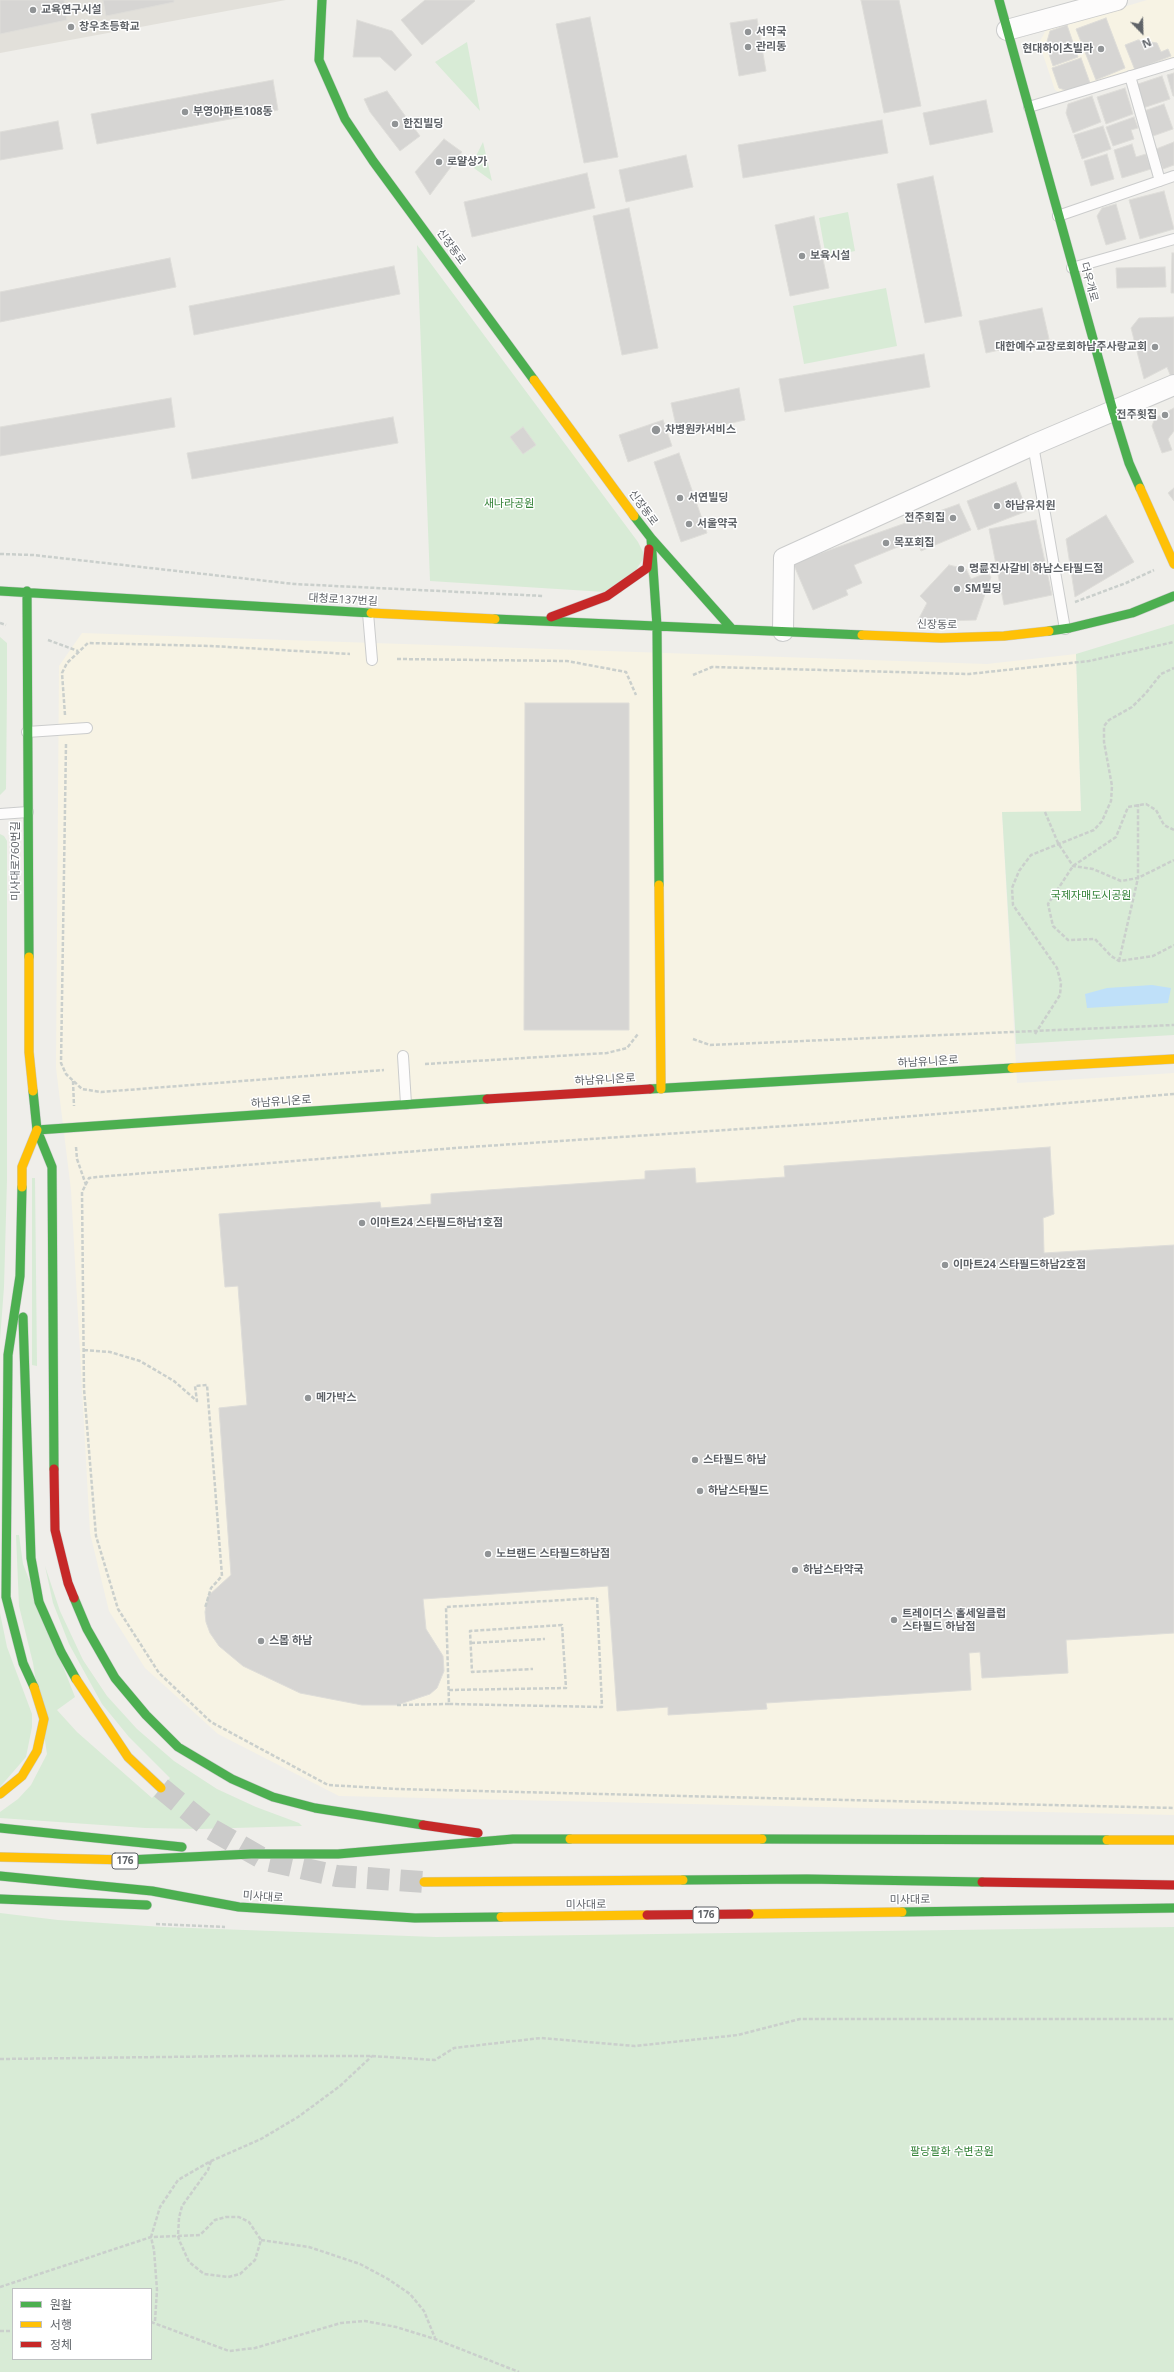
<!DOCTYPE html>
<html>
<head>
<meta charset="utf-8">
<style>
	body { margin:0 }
	#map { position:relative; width:1174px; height:2372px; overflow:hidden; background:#efeeea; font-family:"Open Sans","Noto Sans KR",sans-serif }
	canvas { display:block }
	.legend { position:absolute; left:12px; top:2288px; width:140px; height:72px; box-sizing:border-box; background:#fff; border:1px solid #bfc1c3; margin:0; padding:5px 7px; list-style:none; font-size:12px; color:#5f6368 }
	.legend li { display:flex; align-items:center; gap:8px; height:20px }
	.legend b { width:20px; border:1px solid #bfc1c3 }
	.north { position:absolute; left:1122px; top:12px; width:40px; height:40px; -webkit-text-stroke:3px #fff; paint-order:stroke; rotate:157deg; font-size:11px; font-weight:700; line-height:16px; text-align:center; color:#5f6368 }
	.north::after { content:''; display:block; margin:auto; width:14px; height:18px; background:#5f6368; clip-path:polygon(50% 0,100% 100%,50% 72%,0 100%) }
</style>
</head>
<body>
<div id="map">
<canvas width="1174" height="2372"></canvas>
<ul class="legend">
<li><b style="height:5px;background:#4caf50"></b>원활</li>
<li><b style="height:5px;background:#ffc107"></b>서행</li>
<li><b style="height:5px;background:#c62828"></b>정체</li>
</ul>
<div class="north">N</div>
</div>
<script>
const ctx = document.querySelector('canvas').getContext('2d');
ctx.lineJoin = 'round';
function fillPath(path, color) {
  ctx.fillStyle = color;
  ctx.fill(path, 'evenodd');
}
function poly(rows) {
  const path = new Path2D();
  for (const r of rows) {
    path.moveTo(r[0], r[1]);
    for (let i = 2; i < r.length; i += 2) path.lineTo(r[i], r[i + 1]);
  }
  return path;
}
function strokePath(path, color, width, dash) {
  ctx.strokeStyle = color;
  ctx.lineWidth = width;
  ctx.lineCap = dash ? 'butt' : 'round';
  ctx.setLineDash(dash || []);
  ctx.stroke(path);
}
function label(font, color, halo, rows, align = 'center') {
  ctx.font = font + ' "Open Sans","Noto Sans KR",sans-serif';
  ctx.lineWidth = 3;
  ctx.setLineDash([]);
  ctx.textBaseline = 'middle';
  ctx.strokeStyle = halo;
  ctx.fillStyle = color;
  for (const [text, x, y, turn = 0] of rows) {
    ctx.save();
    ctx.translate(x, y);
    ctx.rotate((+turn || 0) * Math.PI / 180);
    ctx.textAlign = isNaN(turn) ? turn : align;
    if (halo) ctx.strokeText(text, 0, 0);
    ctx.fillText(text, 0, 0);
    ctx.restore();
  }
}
fillPath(poly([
	[1147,0,1174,0,1174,61,1067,96,1055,90,1039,43,1046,30],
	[82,633,987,664,1076,654,1081,812,1002,812,1017,1083,1174,1073,1174,1815,339,1796,218,1734,145,1668,109,1611,90,1533,71,1190,56,1068,59,666]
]), '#f7f3e4');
fillPath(poly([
	[0,0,286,0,0,53]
]), '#e2e0da');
fillPath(poly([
	[467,42,480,111,435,62],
	[483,142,492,181,471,166],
	[848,212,855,251,826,257,819,218],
	[417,245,638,542,645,556,621,593,430,581],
	[886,288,897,346,804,364,793,306],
	[1174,624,1174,1035,1016,1044,1002,812,1081,811,1076,654],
	[0,637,7,643,7,690,6,789,0,795],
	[0,834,4,836,7,841,7,1180,4,1287,0,1340],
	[32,1178,35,1178,37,1366,32,1365],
	[16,1535,19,1535,23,1564,75,1697,57,1710,77,1732,152,1798,170,1778,129,1737,102,1704,69,1644,53,1603,45,1566,60,1611,83,1660,107,1696,137,1729,174,1761,217,1789,256,1807,299,1823,302,1826,200,1829,145,1828,0,1818,0,1812,18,1799,31,1785,47,1754,33,1663,19,1606],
	[0,1613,7,1647,32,1714,32,1727,26,1757,0,1787],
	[0,1913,58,1920,163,1927,436,1937,1174,1927,1174,2372,0,2372],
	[13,2289,151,2289,151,2359,13,2359]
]), '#d8ebd6');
fillPath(poly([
	[1152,985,1171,988,1168,1003,1087,1008,1085,994,1107,988]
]), '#bfe0f9');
const building = poly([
	[0,0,64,0,67,20,0,34,0,0],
	[103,0,174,0,174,2,106,16,103,0],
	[425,0,474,0,475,1,422,45,401,20,425,0],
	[861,0,899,0,921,106,884,113,861,0],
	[590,17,618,157,584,163,556,24,590,17],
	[1106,18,1125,68,1096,80,1076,29,1106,18],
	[757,19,766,71,739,76,730,23,757,19],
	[357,20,392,31,412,55,395,71,380,57,353,57,357,20],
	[1067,25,1078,57,1053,66,1046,45,1050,31,1067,25],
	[1138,40,1157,43,1161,52,1168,49,1171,56,1135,70,1125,45,1138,40],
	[1081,58,1090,83,1068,91,1059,88,1052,68,1081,58],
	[1174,73,1174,96,1173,96,1167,75,1174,73],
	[1162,76,1170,99,1143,108,1135,85,1162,76],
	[273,80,278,110,97,144,91,114,273,80],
	[1125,88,1133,114,1106,124,1097,97,1125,88],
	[387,91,420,136,400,151,370,112,364,99,387,91],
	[1092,96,1101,122,1073,133,1066,113,1068,104,1092,96],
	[986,100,993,132,930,145,923,113,986,100],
	[1164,104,1173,129,1153,136,1144,111,1164,104],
	[1134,117,1138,128,1131,130,1134,139,1113,146,1106,127,1134,117],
	[882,120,888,153,743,178,738,145,882,120],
	[58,121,63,149,0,160,0,132,58,121],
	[1103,126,1111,149,1082,159,1074,135,1103,126],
	[444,139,462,152,430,195,415,172,444,139],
	[1174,142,1174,165,1163,169,1156,149,1174,142],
	[1132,144,1136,157,1146,154,1151,169,1122,178,1114,150,1132,144],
	[1107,154,1114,179,1091,186,1084,161,1107,154],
	[686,155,693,187,626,202,619,170,686,155],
	[587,173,595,208,472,237,464,202,587,173],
	[933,176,962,316,925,323,897,184,933,176],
	[1164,191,1174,229,1140,239,1129,200,1164,191],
	[1116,204,1126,239,1106,245,1097,216,1102,208,1116,204],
	[629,208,658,348,622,355,593,216,629,208],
	[814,216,829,288,790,296,775,225,814,216],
	[1172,253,1174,253,1174,293,1171,293,1172,253],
	[170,258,176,287,0,322,0,292,170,258],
	[394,266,400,294,194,335,189,306,394,266],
	[1165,267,1166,287,1117,288,1116,268,1165,267],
	[1042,308,1049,339,986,353,979,321,1042,308],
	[1174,317,1174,376,1171,377,1167,367,1144,379,1131,328,1139,318,1174,317],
	[924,354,930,387,785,412,779,379,924,354],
	[739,388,745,420,678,435,671,403,739,388],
	[171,398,175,427,0,456,0,427,171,398],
	[1174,408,1174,431,1168,439,1172,450,1162,453,1152,426,1155,418,1174,408],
	[393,417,398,443,192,479,187,453,393,417],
	[663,420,672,446,628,462,619,435,663,420],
	[523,427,536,445,523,454,510,437,523,427],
	[679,453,707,533,681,542,654,462,679,453],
	[1016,482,1027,511,978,530,967,501,1016,482],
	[1174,488,1174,501,1168,493,1174,488],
	[959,504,971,530,921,551,917,539,854,565,862,583,846,590,848,595,813,610,793,563,959,504],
	[1106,515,1134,562,1075,597,1066,539,1106,515],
	[1036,520,1052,595,1004,605,989,529,1036,520],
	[949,565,966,569,971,579,984,574,988,573,991,577,976,620,917,622,927,603,920,596,949,565],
	[525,703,629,703,629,1030,524,1030,525,703],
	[1050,1147,1054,1214,1043,1218,1044,1253,1174,1245,1174,1633,1066,1640,1068,1673,982,1678,980,1652,969,1653,971,1690,766,1703,767,1709,668,1715,668,1707,617,1711,608,1586,423,1599,426,1629,443,1656,444,1671,437,1688,430,1694,397,1705,362,1705,300,1693,243,1666,219,1646,210,1633,206,1622,205,1612,208,1596,231,1575,219,1408,247,1405,238,1286,225,1287,219,1214,380,1202,381,1208,431,1204,431,1194,645,1179,645,1171,695,1168,696,1183,785,1177,784,1166,1050,1147]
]);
fillPath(building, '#d6d5d3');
strokePath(building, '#deddd9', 1);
strokePath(poly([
	[161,1788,211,1829,265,1860,337,1876,424,1882]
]), '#cbcbca', 22, [22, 11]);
const lane = poly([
	[1130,76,1160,181],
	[1029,107,1174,63],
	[1058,216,1174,176],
	[1072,268,1174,239],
	[1033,445,1065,629],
	[368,613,372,660],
	[27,732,87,728],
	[0,814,28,812],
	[403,1056,406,1104]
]);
const street = poly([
	[1007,30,1117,0],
	[783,631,784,558,1033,445,1174,385]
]);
const fast = poly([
	[322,0,319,60,345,119,373,161,534,380],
	[999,0,1113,411,1129,463,1140,488],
	[634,516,651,538,657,626,659,885],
	[651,538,732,629],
	[0,591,371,613],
	[27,591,29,957],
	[495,619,862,635],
	[1049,631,1070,628,1132,613,1174,596],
	[650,1089,1012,1068],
	[33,1091,37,1130,487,1099],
	[37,1130,52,1167,54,1469],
	[22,1187,20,1276,8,1355,6,1597,23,1663,34,1687],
	[23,1317,31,1558,39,1602,61,1652,76,1679],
	[74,1598,87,1629,115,1678,146,1715,178,1747,232,1779,273,1797,315,1808,423,1825],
	[0,1828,182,1847],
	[762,1839,1107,1840],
	[128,1860,251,1854,338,1854,513,1839,570,1839],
	[0,1876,152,1891,239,1907,415,1918,501,1917],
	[683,1880,807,1879,982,1882],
	[0,1899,147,1905],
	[902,1912,1174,1908]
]);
const slow = poly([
	[534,380,634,516],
	[1140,488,1174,564],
	[371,613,495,619],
	[862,635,941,638,1004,636,1049,631],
	[659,885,661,1089],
	[29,957,29,1052,33,1091],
	[1012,1068,1174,1059],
	[22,1187,22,1167,37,1130],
	[76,1679,128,1757,161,1788],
	[0,1794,22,1776,37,1751,44,1719,34,1687],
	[570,1839,762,1839],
	[1107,1840,1174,1840],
	[0,1857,128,1860],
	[424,1882,683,1880],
	[749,1914,902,1912],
	[501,1917,647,1915]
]);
const jam = poly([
	[551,617,607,596,647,568,649,549],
	[487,1099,650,1089],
	[54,1469,55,1530,68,1583,74,1598],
	[423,1825,478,1833],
	[982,1882,1174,1885],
	[647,1915,749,1914]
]);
strokePath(lane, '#cbcccc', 12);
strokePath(street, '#cbcccc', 22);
strokePath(fast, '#cacacb', 10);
strokePath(slow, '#cacacb', 10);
strokePath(jam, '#cacacb', 10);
strokePath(poly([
	[0,554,33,555,294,584,544,596],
	[1075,602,1126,583,1154,570],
	[0,623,6,625],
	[48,640,78,651],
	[397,659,567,661,626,672,636,695],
	[693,675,712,667,969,674,1089,661,1174,642],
	[65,715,62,673,67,663,88,643,211,646,350,654],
	[66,744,61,1063,66,1074,82,1089,101,1092,384,1070],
	[1045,812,1058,843,1073,866,1093,869,1121,881,1138,878,1174,860],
	[1174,830,1164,825,1156,810,1146,804,1128,807,1116,837,1073,866,1048,904,1053,926,1068,940,1095,939,1111,956,1119,961,1153,956,1174,945],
	[1119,961,1138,878,1138,804],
	[1035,1034,1060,995,1061,983,1057,968,1013,905,1012,888,1019,871,1031,855,1094,830,1102,821,1111,801,1112,786,1104,742,1104,726,1109,720,1132,707,1146,693,1161,674,1174,668],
	[693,1039,710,1045,1174,1025],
	[425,1064,607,1053,627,1048,638,1034],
	[73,1081,74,1106],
	[1174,1094,831,1123,455,1148,97,1177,89,1178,82,1192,84,1389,96,1536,118,1609,159,1673,211,1722,328,1785,397,1789,1174,1808],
	[76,1147,77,1159,86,1185],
	[84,1350,110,1352,140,1361,174,1381,197,1401,195,1386,207,1385,222,1576,211,1588,205,1608],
	[597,1598,602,1707,449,1704,446,1607,597,1598],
	[471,1643,545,1639],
	[449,1690,566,1688,562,1625,470,1631,472,1672,533,1669],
	[397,1705,449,1704],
	[156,1924,225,1927],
	[0,2059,243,2056,372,2056,435,2060,454,2048,541,2038,635,2046,738,2035,800,2019,1174,2019],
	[261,2240,309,2247,360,2264,388,2279,410,2294,424,2311,435,2338],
	[0,2287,151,2237,178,2236,200,2235,215,2220,226,2217,239,2217,249,2222,261,2240,255,2260,240,2274,228,2277,204,2274,189,2262,180,2242,178,2236,179,2218,182,2206,208,2170,211,2161],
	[155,2321,157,2290,154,2250,151,2237,160,2207,178,2180,211,2161,261,2139,298,2117,340,2086,372,2056],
	[151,2322,229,2351,255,2348,341,2323,365,2321,396,2327,435,2339,519,2372],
	[0,2331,13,2331]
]), '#cacfcc', 2.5, [4, 2]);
strokePath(lane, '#fdfcfc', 10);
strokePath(street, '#fdfcfc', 20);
strokePath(fast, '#4caf50', 9);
strokePath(slow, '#ffc107', 9);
strokePath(jam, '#c62828', 9);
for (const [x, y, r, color] of [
	[33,10,4,"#919496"],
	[71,27,4,"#919496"],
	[748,32,4,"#919496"],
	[748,47,4,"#919496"],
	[1101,49,4,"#919496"],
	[185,112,4,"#919496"],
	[395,124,4,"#919496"],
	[439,162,4,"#919496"],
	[802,256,4,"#919496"],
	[1155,347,4,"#919496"],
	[1165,415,4,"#919496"],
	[656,430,5,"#919496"],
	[680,498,4,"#919496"],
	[997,506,4,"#919496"],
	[953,518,4,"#919496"],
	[689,524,4,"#919496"],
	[886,543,4,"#919496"],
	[961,569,4,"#919496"],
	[957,589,4,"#919496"],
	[362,1223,4,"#919496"],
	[945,1265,4,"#919496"],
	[308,1398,4,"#919496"],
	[695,1460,4,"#919496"],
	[700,1491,4,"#919496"],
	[488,1554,4,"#919496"],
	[795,1570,4,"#919496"],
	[894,1620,4,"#919496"],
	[261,1641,4,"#919496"]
]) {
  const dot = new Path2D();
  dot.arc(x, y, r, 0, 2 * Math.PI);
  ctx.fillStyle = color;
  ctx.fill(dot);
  strokePath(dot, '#fff', 1.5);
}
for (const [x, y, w] of [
	[125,1861,26],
	[706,1915,26]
]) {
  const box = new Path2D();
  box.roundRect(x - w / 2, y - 8, w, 16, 3);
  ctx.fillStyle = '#fff';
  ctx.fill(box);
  strokePath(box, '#5f6368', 1);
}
label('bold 10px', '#5f6368', null, [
	["176",125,1861],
	["176",706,1915]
]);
label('bold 11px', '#5f6368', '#fff', [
	["교육연구시설",41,10],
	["창우초등학교",79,27],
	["서약국",756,32],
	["관리동",756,47],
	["현대하이츠빌라",1093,49,"right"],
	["부영아파트108동",193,112],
	["한진빌딩",403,124],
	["로얄상가",447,162],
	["보육시설",810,256],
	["대한예수교장로회하남주사랑교회",1147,347,"right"],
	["전주횟집",1157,415,"right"],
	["차병원카서비스",665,430],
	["서연빌딩",688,498],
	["하남유치원",1005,506],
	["전주회집",945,518,"right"],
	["서울약국",697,524],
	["목포회집",894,543],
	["명륜진사갈비 하남스타필드점",969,569],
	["SM빌딩",965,589],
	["이마트24 스타필드하남1호점",370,1223],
	["이마트24 스타필드하남2호점",953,1265],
	["메가박스",316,1398],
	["스타필드 하남",703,1460],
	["하남스타필드",708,1491],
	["노브랜드 스타필드하남점",496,1554],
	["하남스타약국",803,1570],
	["트레이더스 홀세일클럽",902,1614],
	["스타필드 하남점",902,1627],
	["스몹 하남",269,1641]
], 'left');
label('11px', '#5f6368', '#fff', [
	["신장동로",451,247,54],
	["더우개로",1089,282,75],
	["신장동로",643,508,54],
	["대청로137번길",343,600,3],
	["신장동로",937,625,1],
	["미사대로760번길",16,861,-90],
	["하남유니온로",928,1062,-3],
	["하남유니온로",605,1080,-3],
	["하남유니온로",281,1102,-4],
	["미사대로",263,1897,4],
	["미사대로",910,1900,-1],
	["미사대로",586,1905,-1]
]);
label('11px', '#348238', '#fff', [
	["새나라공원",509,504],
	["국제자매도시공원",1091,896],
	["팔당팔화 수변공원",952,2152]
]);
</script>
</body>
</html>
